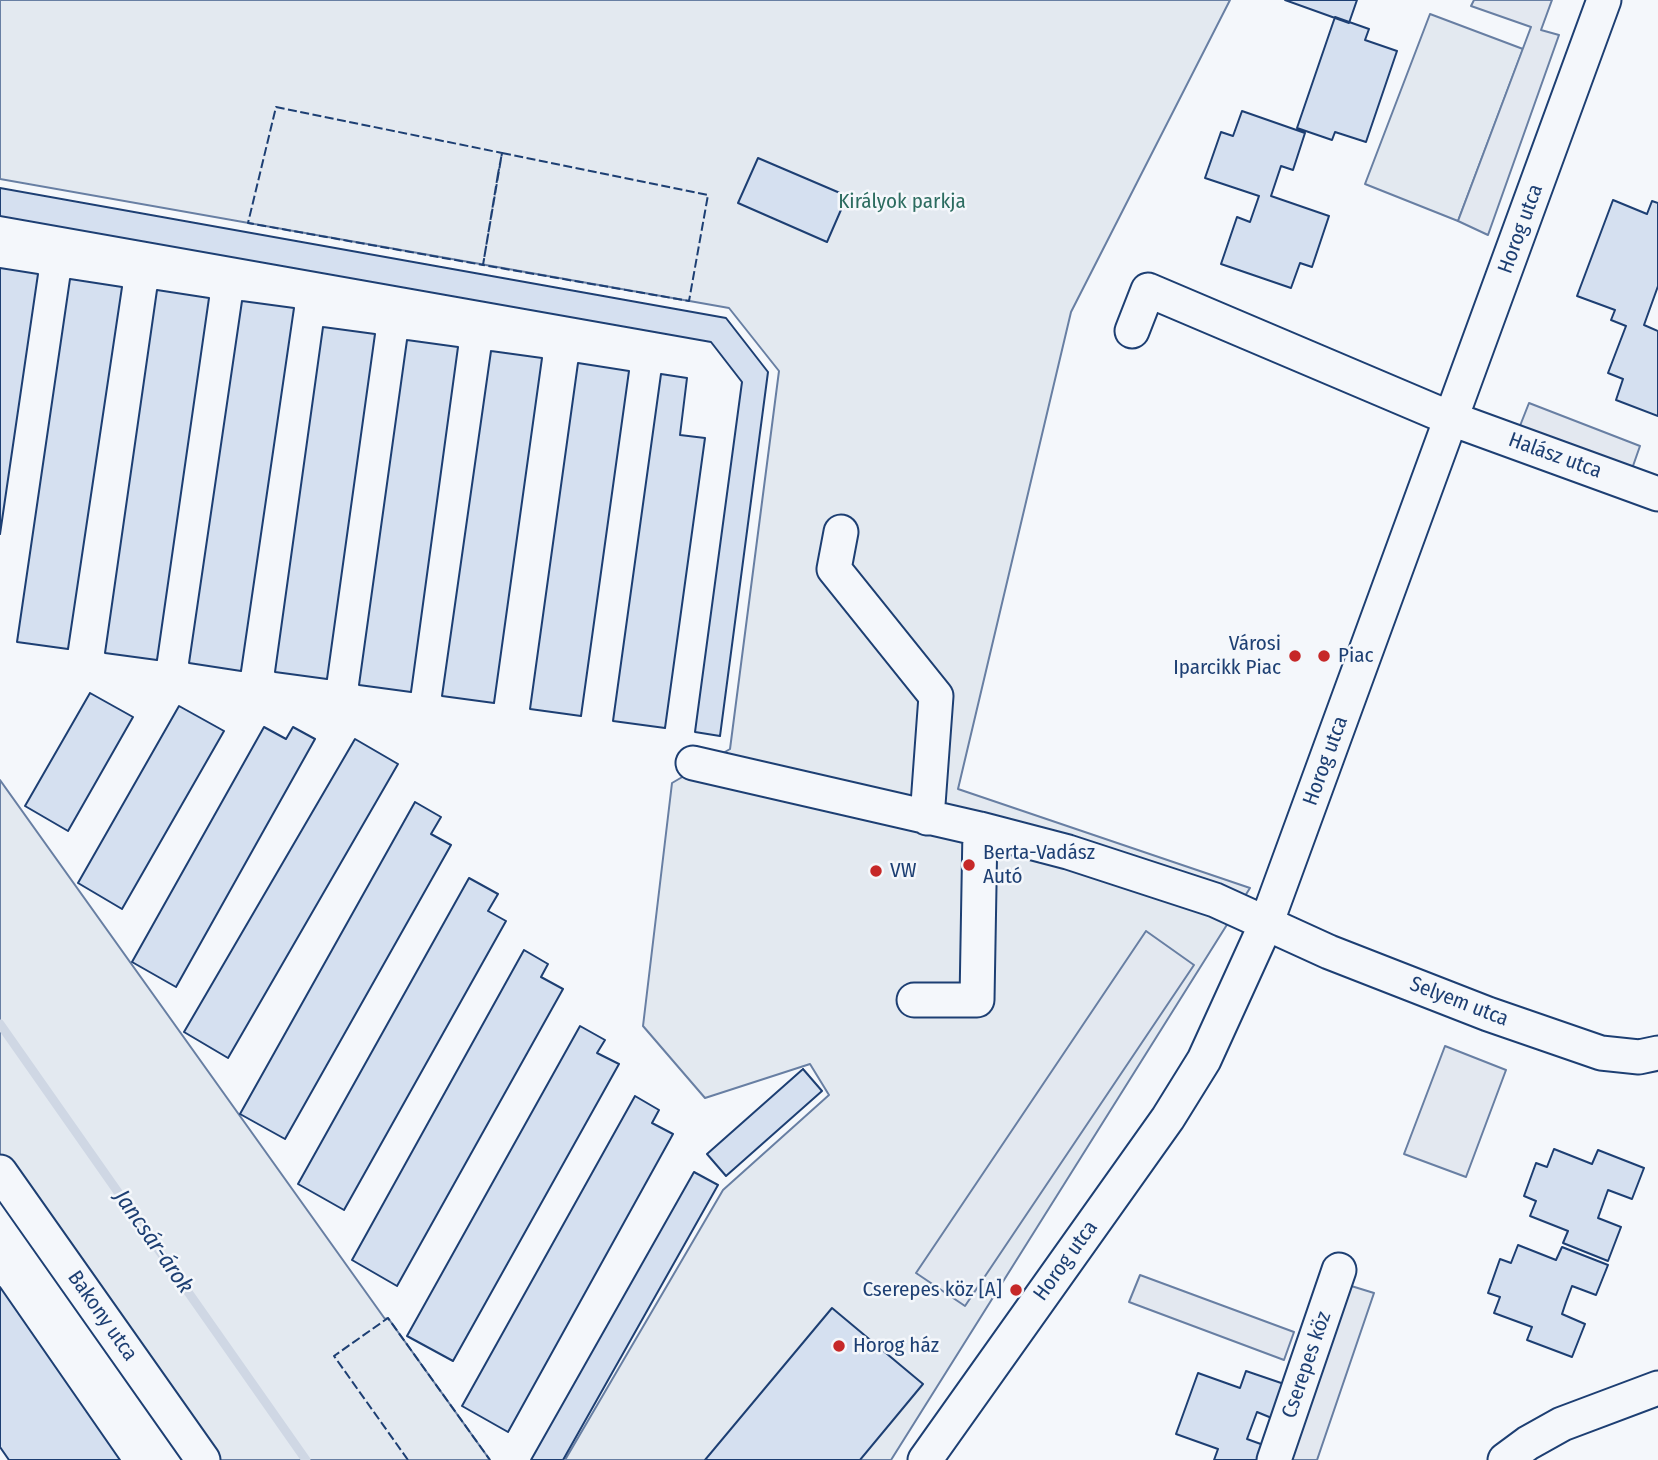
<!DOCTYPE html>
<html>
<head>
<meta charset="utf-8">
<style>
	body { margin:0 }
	canvas { display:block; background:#f4f7fb }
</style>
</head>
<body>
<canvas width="1658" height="1460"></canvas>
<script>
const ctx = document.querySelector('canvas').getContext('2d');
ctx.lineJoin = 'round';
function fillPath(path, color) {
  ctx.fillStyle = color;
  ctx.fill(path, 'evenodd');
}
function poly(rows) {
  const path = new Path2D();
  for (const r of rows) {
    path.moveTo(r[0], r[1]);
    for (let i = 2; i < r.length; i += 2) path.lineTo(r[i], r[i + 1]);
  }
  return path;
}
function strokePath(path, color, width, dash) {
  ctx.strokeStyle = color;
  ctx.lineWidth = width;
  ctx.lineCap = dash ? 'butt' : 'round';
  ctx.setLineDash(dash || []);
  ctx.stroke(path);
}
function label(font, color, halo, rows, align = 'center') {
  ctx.font = font + ' "Fira Sans Condensed",sans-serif';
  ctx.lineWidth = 5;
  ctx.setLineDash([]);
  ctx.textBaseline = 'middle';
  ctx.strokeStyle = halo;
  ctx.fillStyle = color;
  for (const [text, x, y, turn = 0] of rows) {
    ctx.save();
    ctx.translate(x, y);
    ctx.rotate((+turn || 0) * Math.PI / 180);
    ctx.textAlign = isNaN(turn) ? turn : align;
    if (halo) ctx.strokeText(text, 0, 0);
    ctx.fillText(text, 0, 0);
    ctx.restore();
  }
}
const green = poly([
	[0,0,1230,0,1071,312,958,789,1250,888,891,1460,565,1460,723,1190,829,1095,810,1064,705,1098,643,1026,672,783,730,749,779,371,729,308,0,179,0,0],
	[1430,14,1523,49,1458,221,1365,184,1430,14],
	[0,780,385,1319,388,1318,490,1460,186,1460,0,1197,0,780]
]);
fillPath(green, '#e3e9f0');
strokePath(green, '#687fa3', 2);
const parking = poly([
	[1474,0,1552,0,1541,30,1559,35,1488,235,1458,221,1531,27,1471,6,1474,0],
	[1529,403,1640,446,1627,483,1514,441,1529,403],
	[1146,931,1194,965,965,1306,916,1273,1146,931],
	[1445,1046,1506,1070,1466,1177,1404,1154,1445,1046],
	[1140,1275,1294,1332,1284,1360,1129,1302,1140,1275],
	[1348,1285,1374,1293,1317,1460,1288,1460,1348,1285]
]);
fillPath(parking, '#e3e8f0');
strokePath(parking, '#687fa3', 2);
strokePath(poly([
	[0,1024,306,1460]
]), '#cfd7e4', 9);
const building = poly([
	[1285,0,1357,0,1349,23,1285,0],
	[1335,17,1369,29,1365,40,1397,51,1366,142,1335,132,1332,140,1297,128,1335,17],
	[1242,111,1305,133,1293,170,1281,166,1271,196,1329,216,1312,267,1300,263,1291,288,1221,264,1237,217,1250,222,1259,196,1205,178,1221,132,1233,136,1242,111],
	[758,158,847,196,827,242,738,203,758,158],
	[0,188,726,318,768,372,720,736,695,732,742,382,711,342,0,216,0,188],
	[1613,200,1647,214,1652,201,1658,203,1658,286,1644,325,1658,331,1658,416,1616,400,1623,379,1608,373,1626,326,1611,320,1615,310,1577,296,1613,200],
	[0,268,38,274,0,534,0,268],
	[70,279,122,287,68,649,17,642,70,279],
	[157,290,209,298,157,660,105,653,157,290],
	[242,301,294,308,241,671,189,663,242,301],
	[323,327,375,334,327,679,275,672,323,327],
	[407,340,458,347,411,692,359,685,407,340],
	[491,351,542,358,494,703,442,696,491,351],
	[578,363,629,371,581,716,530,709,578,363],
	[661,374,687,378,680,435,705,438,665,728,613,721,661,374],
	[90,693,133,717,68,831,25,806,90,693],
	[179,706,224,731,122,909,78,883,179,706],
	[264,727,286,739,293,727,315,739,176,987,132,962,264,727],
	[355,739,398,764,228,1058,184,1032,355,739],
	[415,802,441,817,431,834,451,845,285,1139,240,1114,415,802],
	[469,878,498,894,488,911,506,921,344,1210,298,1184,469,878],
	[524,950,548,964,541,977,563,989,397,1286,352,1260,524,950],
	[580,1026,605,1040,597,1053,619,1064,453,1361,407,1336,580,1026],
	[803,1069,822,1091,726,1176,707,1154,803,1069],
	[635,1096,659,1110,652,1123,673,1134,508,1432,462,1406,635,1096],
	[1554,1149,1592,1164,1598,1150,1644,1168,1632,1199,1608,1190,1598,1218,1621,1227,1608,1261,1563,1243,1568,1231,1530,1216,1536,1201,1524,1196,1536,1163,1547,1167,1554,1149],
	[694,1172,718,1185,563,1460,531,1460,694,1172],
	[1518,1245,1556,1260,1562,1247,1608,1265,1596,1295,1572,1286,1566,1302,1562,1314,1585,1324,1572,1357,1527,1340,1532,1327,1494,1313,1500,1297,1488,1293,1500,1259,1511,1263,1518,1245],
	[0,1287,120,1460,9,1460,0,1447,0,1287],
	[832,1308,923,1384,860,1460,705,1460,832,1308],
	[1246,1371,1290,1386,1279,1421,1257,1412,1247,1439,1269,1447,1264,1460,1214,1460,1218,1449,1176,1434,1198,1373,1240,1388,1246,1371]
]);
fillPath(building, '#d5e0f0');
strokePath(building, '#1d3f73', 2);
const minor = poly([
	[1132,331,1148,290,1452,419,1658,494],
	[841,532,834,569,936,696,927,818],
	[693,763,980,829,1068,852,1215,900,1329,952,1488,1014,1601,1053,1639,1057,1658,1053],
	[914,1000,977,1000,980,829],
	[0,1172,203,1460],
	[925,1460,1168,1118,1204,1060,1266,924,1604,0],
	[1274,1460,1339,1270],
	[1505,1460,1528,1443,1562,1424,1658,1388]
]);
strokePath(minor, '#1d3f73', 37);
strokePath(minor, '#f4f7fb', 33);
strokePath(poly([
	[498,174,483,265,248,223,276,107,502,153,483,265,689,301,708,195,502,153,498,174],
	[408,1460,334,1356,388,1318,490,1460]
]), '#1d3f73', 2, [9, 3.5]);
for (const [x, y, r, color] of [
	[1295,656,7,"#c62828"],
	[1324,656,7,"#c62828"],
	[969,865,7,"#c62828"],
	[876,871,7,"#c62828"],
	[1016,1290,7,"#c62828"],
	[839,1346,7,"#c62828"]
]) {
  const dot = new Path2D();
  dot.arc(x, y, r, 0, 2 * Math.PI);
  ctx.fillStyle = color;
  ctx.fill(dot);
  strokePath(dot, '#f4f7fb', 2.5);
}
label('21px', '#2c6c60', '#f4f7fb', [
	["Királyok parkja",902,202]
]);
label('21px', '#1d3f73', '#f4f7fb', [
	["Horog utca",1521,229,-70],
	["Halász utca",1555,456,20],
	["Horog utca",1326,761,-70],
	["Selyem utca",1459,1002,21],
	["Horog utca",1066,1261,-54],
	["Bakony utca",102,1316,55],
	["Cserepes köz",1307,1365,-71]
]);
label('21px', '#1d3f73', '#f4f7fb', [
	["Városi",1281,644,"right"],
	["Iparcikk Piac",1281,668,"right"],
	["Piac",1338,656],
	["Berta-Vadász",983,853],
	["Autó",983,877],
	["VW",890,871],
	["Cserepes köz [A]",1002,1290,"right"],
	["Horog ház",853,1346]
], 'left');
label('italic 23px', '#1d3f73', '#f4f7fb', [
	["Jancsár-árok",153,1242,55]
]);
</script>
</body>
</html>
